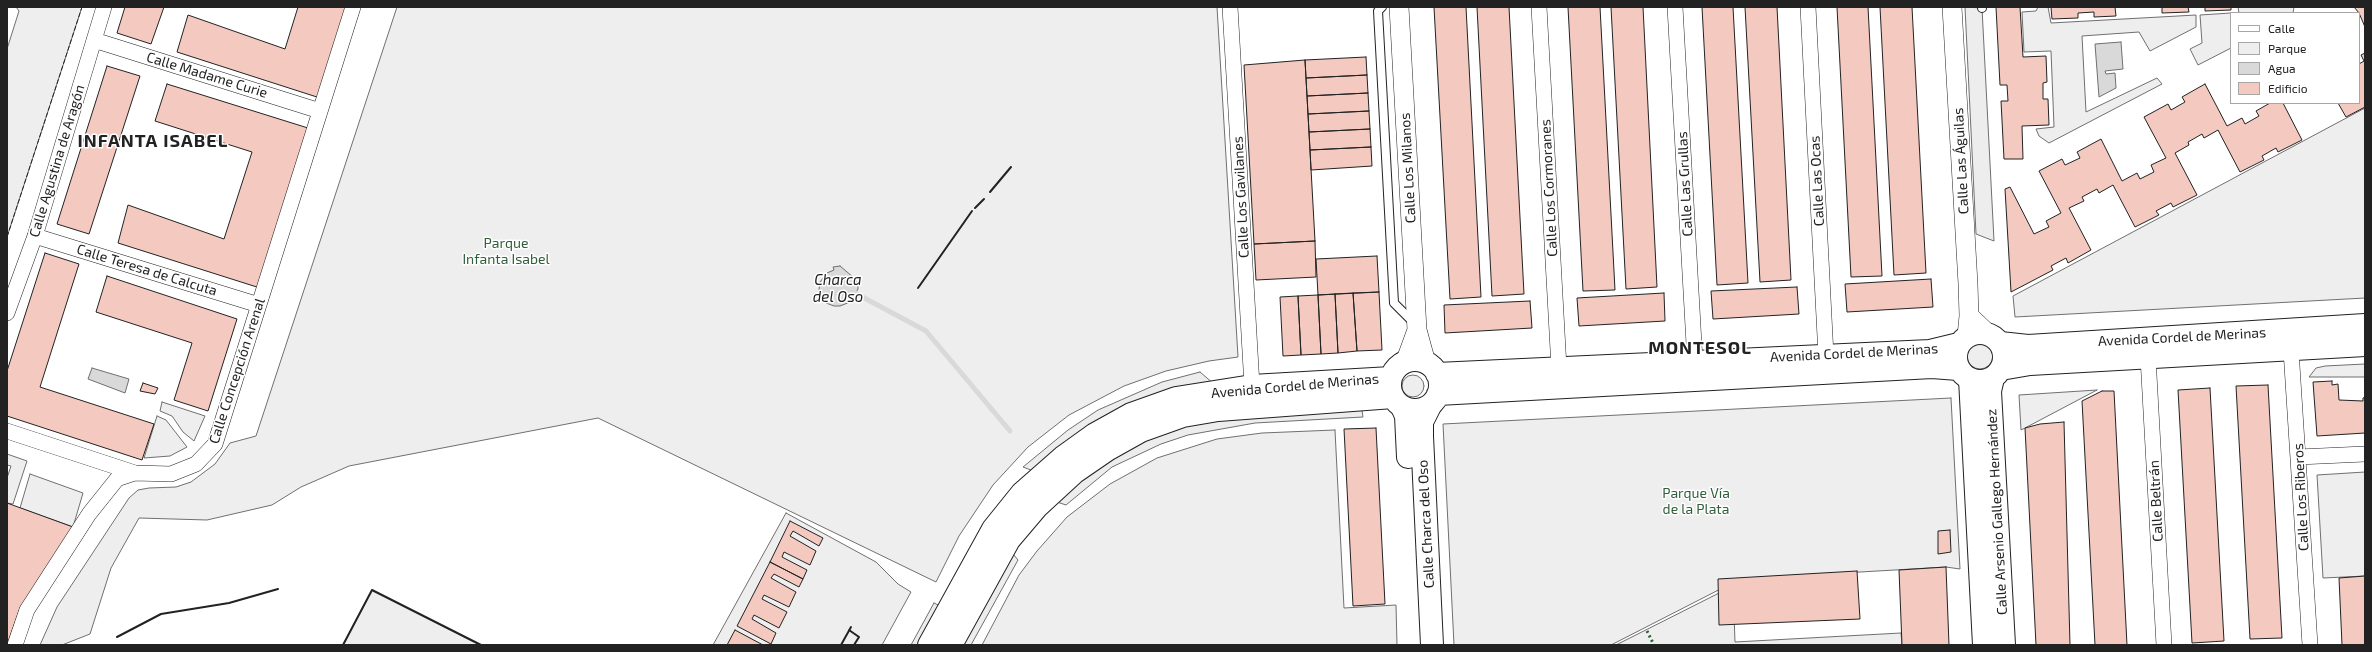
<!DOCTYPE html>
<html>
<head>
<meta charset="utf-8">
<style>
	body { margin:0 }
	#map { position:relative; width:2372px; height:652px; overflow:hidden; background:#fff; font-family:"Exo 2",sans-serif }
	canvas { display:block }
	.frame { position:absolute; inset:0; border:8px solid #222; pointer-events:none }
	.legend { position:absolute; left:2230px; top:12px; width:130px; height:92px; box-sizing:border-box; background:#fff; border:1px solid #a7a7a7; margin:0; padding:5px 7px; list-style:none; font-size:12px; color:#222 }
	.legend li { display:flex; align-items:center; gap:8px; height:20px }
	.legend b { width:20px; border:1px solid #a7a7a7 }
</style>
</head>
<body>
<div id="map">
<canvas width="2372" height="652"></canvas>
<div class="frame"></div>
<ul class="legend">
<li><b style="height:5px;background:#fff"></b>Calle</li>
<li><b style="height:11px;background:#eee"></b>Parque</li>
<li><b style="height:11px;background:#d9d9d9"></b>Agua</li>
<li><b style="height:11px;background:#f3c9c0"></b>Edificio</li>
</ul>
</div>
<script>
const ctx = document.querySelector('canvas').getContext('2d');
ctx.lineJoin = 'round';
function fillPath(path, color) {
  ctx.fillStyle = color;
  ctx.fill(path, 'evenodd');
}
function poly(rows) {
  const path = new Path2D();
  for (const r of rows) {
    if (r.length === 3) {
      path.moveTo(r[0] + r[2], r[1]);
      path.arc(r[0], r[1], r[2], 0, 2 * Math.PI);
      continue;
    }
    path.moveTo(r[0], r[1]);
    for (let i = 2; i < r.length; i += 2) path.lineTo(r[i], r[i + 1]);
  }
  return path;
}
function strokePath(path, color, width, dash) {
  ctx.strokeStyle = color;
  ctx.lineWidth = width;
  ctx.lineCap = dash ? 'butt' : 'round';
  ctx.setLineDash(dash || []);
  ctx.stroke(path);
}
function label(font, color, halo, rows, align = 'center') {
  ctx.font = font + ' "Exo 2",sans-serif';
  ctx.lineWidth = 3;
  ctx.setLineDash([]);
  ctx.textBaseline = 'middle';
  ctx.strokeStyle = halo;
  ctx.fillStyle = color;
  for (const [text, x, y, turn = 0] of rows) {
    ctx.save();
    ctx.translate(x, y);
    ctx.rotate((+turn || 0) * Math.PI / 180);
    ctx.textAlign = isNaN(turn) ? turn : align;
    if (halo) ctx.strokeText(text, 0, 0);
    ctx.fillText(text, 0, 0);
    ctx.restore();
  }
}
const green = poly([
	[16,7,82,7,7,237,7,49,19,11,16,7],
	[397,7,1217,7,1238,357,1209,361,1166,371,1124,386,1069,415,1028,447,993,485,959,536,936,582,598,418,349,466,301,487,272,505,207,520,139,518,111,568,90,634,62,645,40,645,57,607,129,498,138,490,149,488,176,487,191,482,215,464,230,443,256,436,397,7],
	[2038,7,2048,7,2051,23,2196,15,2196,27,2150,51,2139,32,2082,36,2086,112,2157,78,2162,84,2049,143,2039,136,2036,129,2054,127,2051,51,2024,52,2022,12,2036,11,2038,7],
	[2238,7,2294,7,2293,13,2232,13,2239,13,2238,7],
	[2231,13,2231,48,2198,65,2190,49,2202,43,2200,15,2231,13],
	[2365,108,2365,298,2015,317,2013,296,2365,108],
	[1980,356,13],
	[2365,364,2365,377,2309,377,2316,368,2325,366,2365,364],
	[1413,386,11],
	[2097,390,2025,428,2021,430,2019,395,2097,390],
	[1951,398,1960,569,1946,567,1740,579,1611,645,1454,645,1443,424,1951,398],
	[162,402,205,416,194,441,183,432,172,416,160,411,162,402],
	[157,416,166,420,187,447,170,456,144,458,157,416],
	[1335,430,1344,608,1396,605,1397,645,982,645,1019,575,1037,551,1067,517,1110,484,1157,458,1217,439,1262,433,1335,430],
	[7,454,27,461,13,504,7,503,7,478,11,466,7,465,7,454],
	[2365,472,2365,576,2323,578,2317,475,2365,472],
	[30,474,83,493,73,527,20,508,30,474],
	[786,513,876,562,898,584,911,592,882,645,713,645,786,513],
	[1733,586,1735,642,1901,633,1902,645,1616,645,1733,586],
	[372,590,480,645,481,645,343,645,372,590]
]);
fillPath(green, '#eee');
strokePath(green, '#6f6f6f', 1);
const parking = poly([
	[1965,7,1982,8,1994,241,1976,234,1965,7],
	[1200,372,1214,384,1036,472,1023,467,1068,430,1098,410,1162,382,1200,372],
	[1361,404,1363,417,1255,423,1188,435,1161,444,1112,467,1066,505,1051,500,1104,457,1183,423,1361,404],
	[1009,549,1018,560,971,645,956,645,1009,549],
	[934,603,940,606,919,645,911,645,934,603]
]);
fillPath(parking, '#ededed');
strokePath(parking, '#6f6f6f', 1);
const water = poly([
	[2121,42,2123,69,2105,71,2106,74,2115,73,2116,88,2099,97,2095,44,2121,42],
	[840,266,853,277,858,283,858,289,850,302,840,306,834,306,826,303,819,290,820,282,827,273,834,270,833,267,840,266],
	[92,368,129,379,125,393,88,379,92,368]
]);
fillPath(water, '#d9d9d9');
strokePath(water, '#6f6f6f', 1);
strokePath(poly([
	[855,293,926,331,1010,431]
]), '#d9d9d9', 5);
const building = poly([
	[125,7,164,7,151,44,117,33,125,7],
	[298,7,348,7,320,98,177,52,188,15,285,49,298,7],
	[1434,7,1466,7,1481,297,1450,299,1434,7],
	[1477,7,1509,7,1524,294,1492,296,1477,7],
	[1568,7,1600,7,1615,290,1583,291,1568,7],
	[1611,7,1643,7,1657,287,1626,289,1611,7],
	[1702,7,1733,7,1748,283,1717,285,1702,7],
	[1745,7,1777,7,1791,280,1760,282,1745,7],
	[1837,7,1868,7,1882,276,1851,277,1837,7],
	[1880,7,1912,7,1926,273,1894,275,1880,7],
	[1996,7,2020,7,2023,57,2046,56,2047,82,2043,83,2043,99,2048,99,2049,125,2022,126,2023,159,2004,159,2001,101,2008,101,2007,85,2000,85,1996,7],
	[2051,7,2115,7,2116,16,2094,17,2094,12,2078,13,2078,18,2052,19,2051,7],
	[2162,7,2195,7,2188,7,2189,12,2162,13,2162,7],
	[2205,7,2231,7,2231,10,2205,11,2205,7],
	[2354,7,2365,7,2365,27,2359,13,2354,7],
	[2365,53,2365,107,2346,117,2338,103,2359,103,2359,64,2364,61,2361,55,2365,53],
	[1366,57,1367,75,1306,78,1305,60,1366,57],
	[1305,60,1315,241,1254,244,1244,65,1305,60],
	[107,66,140,76,89,234,57,224,107,66],
	[1367,75,1368,93,1307,96,1306,78,1367,75],
	[167,84,308,128,260,288,118,243,128,205,224,239,252,152,155,121,167,84],
	[2205,84,2227,126,2242,118,2245,124,2259,116,2256,111,2270,103,2283,103,2302,140,2278,152,2276,148,2262,156,2264,160,2240,172,2218,130,2204,138,2202,134,2188,142,2189,145,2175,153,2197,195,2173,207,2171,203,2156,211,2159,215,2135,227,2113,185,2099,193,2097,189,2082,197,2084,201,2069,208,2091,250,2068,263,2066,258,2051,266,2053,270,2011,292,2005,189,2010,187,2034,234,2049,227,2046,221,2061,213,2039,171,2062,159,2065,165,2080,158,2077,152,2101,139,2122,181,2137,173,2140,179,2154,172,2151,165,2166,158,2144,117,2168,104,2171,110,2185,102,2182,97,2205,84],
	[1368,93,1369,111,1308,114,1307,96,1368,93],
	[1369,111,1370,129,1309,132,1308,114,1369,111],
	[1370,129,1371,147,1310,150,1309,132,1370,129],
	[1371,147,1372,166,1311,170,1310,150,1371,147],
	[1315,241,1316,277,1256,280,1254,244,1315,241],
	[45,253,79,264,40,387,154,424,142,460,7,416,7,371,45,253],
	[1377,256,1379,292,1318,295,1316,259,1377,256],
	[107,276,237,319,208,411,174,400,192,343,96,312,107,276],
	[1931,279,1933,307,1847,312,1845,284,1931,279],
	[1797,287,1799,314,1713,319,1711,291,1797,287],
	[1379,292,1382,350,1357,351,1353,293,1379,292],
	[1353,293,1357,351,1338,353,1335,294,1353,293],
	[1664,293,1665,321,1579,326,1577,298,1664,293],
	[1335,294,1338,353,1321,354,1318,295,1335,294],
	[1318,295,1321,354,1301,355,1298,296,1318,295],
	[1298,296,1301,355,1283,356,1280,297,1298,296],
	[1530,301,1532,328,1445,333,1444,305,1530,301],
	[2332,381,2332,385,2338,384,2339,400,2363,401,2363,398,2365,397,2365,433,2317,436,2313,382,2332,381],
	[143,383,158,388,155,394,140,391,143,383],
	[2268,385,2282,638,2250,639,2236,386,2268,385],
	[2210,388,2224,641,2192,643,2178,390,2210,388],
	[2102,391,2114,391,2127,645,2095,645,2082,401,2102,391],
	[2064,422,2070,645,2036,645,2025,428,2040,424,2064,422],
	[1376,428,1385,604,1353,606,1344,429,1376,428],
	[7,503,73,527,20,608,7,645,7,503],
	[790,521,823,538,819,546,793,531,790,536,816,551,810,565,784,552,782,557,807,570,803,579,770,562,790,521],
	[1950,530,1951,552,1938,554,1938,531,1950,530],
	[770,562,803,579,799,587,774,574,771,578,796,592,789,607,764,595,762,599,787,612,779,628,754,615,752,619,776,633,771,644,737,626,770,562],
	[1946,567,1949,645,1902,645,1899,570,1946,567],
	[1857,571,1860,619,1719,625,1718,579,1857,571],
	[2365,576,2365,645,2342,645,2339,578,2365,576],
	[735,630,763,645,727,645,735,630]
]);
fillPath(building, '#f3c9c0');
strokePath(building, '#222', 1);
const service = poly([
	[1382,7,1378,11,1394,303,1413,322],
	[1982,7,1982,8]
]);
const minor = poly([
	[1230,7,1252,386],
	[1539,7,1559,368],
	[1675,7,1695,362],
	[1808,7,1826,356],
	[94,40,320,111],
	[35,236,259,305],
	[7,313,35,236,104,7],
	[2291,350,2310,645],
	[2148,357,2164,645],
	[7,431,135,473],
	[2298,457,2365,454],
	[15,645,27,610,89,514,117,479,135,473,171,474,196,464,215,444,353,7]
]);
const tertiary = poly([
	[1399,7,1417,330,1426,363],
	[1952,7,1968,284,1969,316,1967,336],
	[1969,316,1988,334],
	[1405,363,1417,330]
]);
const secondary = poly([
	[1993,378,1990,391,2004,645],
	[1970,379,1984,645],
	[1430,406,1422,422,1422,436,1432,645],
	[1402,407,1406,416,1408,457]
]);
const primary = poly([
	[1980,357,24],
	[2000,343,2028,346,2365,325],
	[1415,385,25],
	[2001,369,2030,364,2365,345],
	[1437,374,1930,351,1959,344],
	[1438,394,1932,367,1958,369],
	[929,645,993,529,1022,493,1063,457,1095,434,1131,414,1176,398,1252,386,1391,378],
	[951,645,1009,540,1037,507,1075,472,1107,450,1141,431,1183,416,1218,410,1393,397]
]);
strokePath(service, '#222', 10);
strokePath(minor, '#222', 16);
strokePath(tertiary, '#222', 20);
strokePath(secondary, '#222', 24);
strokePath(primary, '#222', 24);
strokePath(service, '#fff', 8);
strokePath(minor, '#fff', 15);
strokePath(tertiary, '#fff', 19);
strokePath(secondary, '#fff', 22);
strokePath(primary, '#fff', 22);
strokePath(poly([
	[1647,631,1654,645]
]), '#2f5e38', 3, [2, 3]);
strokePath(poly([
	[7,237,82,7]
]), '#222', 1, [5, 2]);
strokePath(poly([
	[990,192,1011,167],
	[975,208,984,199],
	[918,288,972,211],
	[849,630,859,637,854,645],
	[117,637,161,614,229,603,278,589],
	[343,645,372,590,481,645],
	[841,645,851,627]
]), '#222', 2);
label('14px', '#222', '#fff', [
	["Calle Madame Curie",207,75,17],
	["Calle Agustina de Aragón",57,161,-73],
	["Calle Las Águilas",1961,161,-93],
	["Calle Los Milanos",1408,168,-93],
	["Calle Las Ocas",1817,181,-93],
	["Calle Las Grullas",1685,184,-93],
	["Calle Los Cormoranes",1549,188,-93],
	["Calle Los Gavilanes",1241,197,-93],
	["Calle Teresa de Calcuta",147,270,17],
	["Avenida Cordel de Merinas",2182,337,-3],
	["Avenida Cordel de Merinas",1854,353,-3],
	["Calle Concepción Arenal",237,371,-72],
	["Avenida Cordel de Merinas",1295,386,-5],
	["Calle Los Riberos",2301,497,-93],
	["Calle Beltrán",2156,501,-93],
	["Calle Arsenio Gallego Hernández",1997,512,-93],
	["Calle Charca del Oso",1426,524,-93]
]);
label('14px', '#2f5e38', '#fff', [
	["Parque",506,243],
	["Infanta Isabel",506,259],
	["Parque Vía",1696,493],
	["de la Plata",1696,509]
]);
label('italic 15px', '#222', '#fff', [
	["Charca",838,280],
	["del Oso",838,297]
]);
ctx.letterSpacing = '1px';
label('bold 18px', '#222', '#fff', [
	["INFANTA ISABEL",153,141],
	["MONTESOL",1700,348]
]);
ctx.letterSpacing = '0px';
</script>
</body>
</html>
